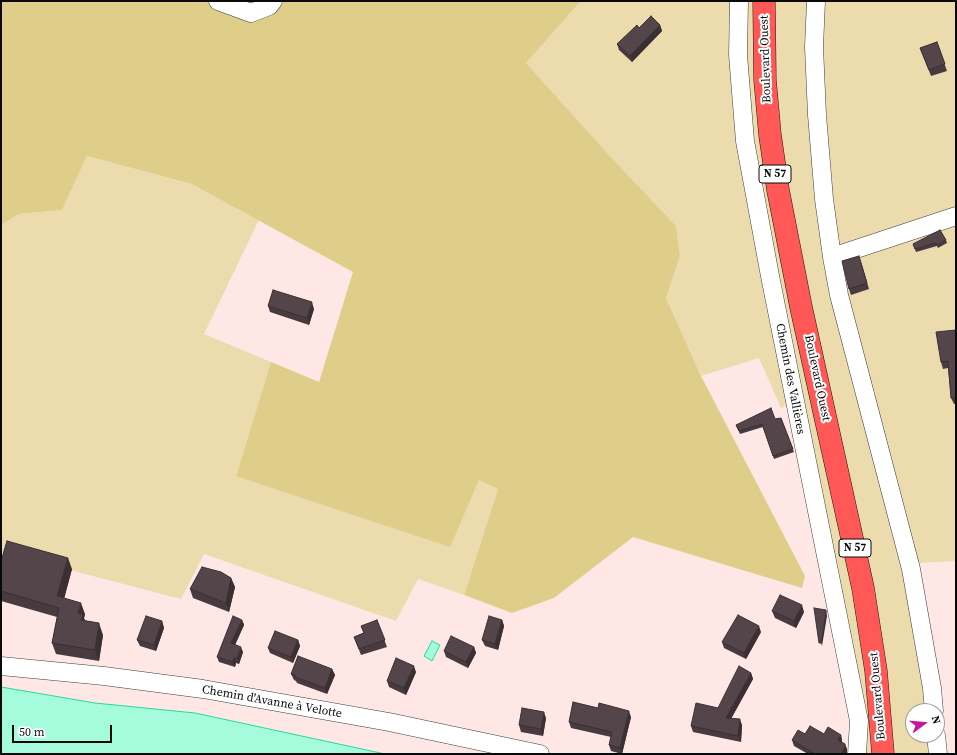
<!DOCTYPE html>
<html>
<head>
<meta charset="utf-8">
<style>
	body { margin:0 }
	#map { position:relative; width:957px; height:755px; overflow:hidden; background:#ffe7e6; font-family:"Source Serif 4",serif }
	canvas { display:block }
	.frame { position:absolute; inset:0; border:2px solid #090909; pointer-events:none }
	.north { position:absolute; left:905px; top:703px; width:40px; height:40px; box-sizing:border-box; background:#fff; border:1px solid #9d9d9d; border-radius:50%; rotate:74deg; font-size:11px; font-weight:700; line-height:16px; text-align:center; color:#090909 }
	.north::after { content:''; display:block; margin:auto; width:14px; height:18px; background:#c516a0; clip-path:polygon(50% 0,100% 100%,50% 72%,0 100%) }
	.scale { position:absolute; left:12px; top:725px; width:100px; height:18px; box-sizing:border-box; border:2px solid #090909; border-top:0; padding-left:5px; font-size:12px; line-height:14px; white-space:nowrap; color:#090909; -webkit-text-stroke:3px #fff; paint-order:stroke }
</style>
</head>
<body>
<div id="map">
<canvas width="957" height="755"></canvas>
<div class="frame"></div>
<div class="north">N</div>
<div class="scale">50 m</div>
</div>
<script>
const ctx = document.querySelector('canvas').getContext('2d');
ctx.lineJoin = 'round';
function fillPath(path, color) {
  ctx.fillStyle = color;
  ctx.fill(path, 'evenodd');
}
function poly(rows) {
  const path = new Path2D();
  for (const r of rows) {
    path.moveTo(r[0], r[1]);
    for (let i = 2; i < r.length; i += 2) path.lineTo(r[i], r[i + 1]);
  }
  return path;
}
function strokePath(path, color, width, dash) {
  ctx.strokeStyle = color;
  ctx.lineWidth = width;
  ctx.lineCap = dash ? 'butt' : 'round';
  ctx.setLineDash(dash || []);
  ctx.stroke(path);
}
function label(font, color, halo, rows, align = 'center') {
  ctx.font = font + ' "Source Serif 4",serif';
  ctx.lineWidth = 4;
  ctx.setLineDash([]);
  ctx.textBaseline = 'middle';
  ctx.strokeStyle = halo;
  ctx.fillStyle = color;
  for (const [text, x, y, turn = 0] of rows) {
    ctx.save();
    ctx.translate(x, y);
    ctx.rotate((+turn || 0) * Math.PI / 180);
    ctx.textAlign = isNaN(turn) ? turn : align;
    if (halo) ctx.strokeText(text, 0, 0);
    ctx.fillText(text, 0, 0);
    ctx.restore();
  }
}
fillPath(poly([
	[581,1,735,1,790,403,781,408,759,358,701,376,666,298,680,256,676,226,609,155,526,63],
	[745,1,755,1,867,661,875,754,862,754,749,131],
	[774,1,810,1,812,123,904,566,929,711,913,711,913,735,931,735,931,754,891,754,792,215,779,136,773,55],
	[821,1,956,1,956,561,918,563,837,251,824,121],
	[87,156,192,184,259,220,204,334,271,362,236,476,479,479,498,489,464,595,418,579,396,621,204,554,181,599,1,552,1,225,19,214,62,210]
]), '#ecdcad');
fillPath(poly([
	[1,1,581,1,526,63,609,155,676,226,680,256,666,298,701,376,805,576,802,588,633,537,554,598,512,613,464,595,498,489,479,480,450,547,236,476,271,362,319,382,353,272,192,184,87,156,62,210,19,214,1,225]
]), '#dfce8a');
const water = poly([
	[432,641,440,645,432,661,424,656,432,641],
	[1,687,95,703,195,713,385,754,1,754,1,687]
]);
fillPath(water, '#a5fcdc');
strokePath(water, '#25da9c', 1);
const minor = poly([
	[218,1,251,13,269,6,273,1],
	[739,1,738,55,745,141,770,276,859,721,857,754],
	[816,1,814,47,817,115,824,199,832,257,839,295,911,569,932,688,934,711],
	[832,257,956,216],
	[1,666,104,676,203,689,389,722,540,754],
	[936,735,938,754]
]);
const major = poly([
	[764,1,765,80,770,135,778,190,801,307,863,588,876,671,883,754]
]);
strokePath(minor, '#3c3c3c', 19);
strokePath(major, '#1a1a1a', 23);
strokePath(minor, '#fff', 18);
strokePath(major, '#ff5856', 22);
fillPath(poly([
	[660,25,662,31,632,62,619,50,617,44,639,28],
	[937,42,947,71,931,76,920,48],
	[946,240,947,243,938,248,937,246,916,252,913,244],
	[861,262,869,289,851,295,849,289],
	[268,306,314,309,309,325,270,312],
	[956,330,956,404,954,404,951,398,948,368,943,369,941,362],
	[781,418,794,452,774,459,763,427,740,434,736,425,775,419],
	[1,561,72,569,64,598,85,614,84,618,85,621,103,635,99,661,56,654,52,643,57,617,1,601],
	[231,578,235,587,229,612,193,598,190,589],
	[772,611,804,612,796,628,775,618],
	[242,620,244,625,235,645,243,652,239,664,236,663,235,667,219,662,217,657],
	[377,620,387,647,361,655,354,637,363,633],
	[502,620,504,626,498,650,485,646,482,640],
	[162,621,164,628,156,651,140,646,137,640],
	[761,632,746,659,724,648,722,642],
	[298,640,300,646,293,663,270,653,268,648],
	[474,647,476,653,468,668,446,657,444,651],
	[332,669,335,675,327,694,297,683,296,681,294,680,291,674],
	[416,672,406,695,389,687,387,681],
	[751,673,753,679,731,719,742,725,741,742,693,732,691,726,718,708],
	[631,717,622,754,611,751,609,745,611,737,571,728,569,722],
	[546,718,543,736,521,732,519,725],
	[805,734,841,735,842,741,842,742,847,749,847,753,846,754,808,754,794,746,792,740]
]), '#473b40');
fillPath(poly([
	[660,25,662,31,632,62,630,56],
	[312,302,314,309,309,325,307,318],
	[68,558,72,569,62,607,57,596],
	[231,578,235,587,229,612,226,603],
	[81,603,85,614,84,618,87,626,85,632,78,613],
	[802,605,804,612,796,628,794,621],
	[826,610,827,616,822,646,821,643],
	[242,620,244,625,233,649,231,643],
	[502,620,504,626,498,650,495,644],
	[162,621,164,628,156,651,154,645],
	[99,623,103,635,99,661,95,650],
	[759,626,761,632,746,659,744,653],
	[298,640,300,646,293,663,291,657],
	[241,647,243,652,239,664,237,659],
	[474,647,476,653,468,668,466,662],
	[234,658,236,663,235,667,233,662],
	[414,666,416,672,406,695,404,688],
	[332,669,335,675,327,694,325,688],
	[751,673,753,679,728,724,726,718],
	[629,711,631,717,622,754,620,748],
	[544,712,546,718,543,736,541,729],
	[740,719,742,725,741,742,738,736],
	[841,735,842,741,840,745,838,740],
	[845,744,847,749,847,753,846,754,841,754]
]), '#3a3034');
const building = poly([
	[651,16,660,25,630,56,617,44,637,25,639,28,651,16],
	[937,42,945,64,929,70,920,48,937,42],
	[940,230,946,240,937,245,936,243,915,249,913,244,940,230],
	[859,256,867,283,849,289,842,261,859,256],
	[273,290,312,302,307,318,268,306,273,290],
	[956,330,956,398,951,398,948,361,941,362,936,332,956,330],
	[771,408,775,419,781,418,793,449,773,456,762,424,739,431,736,425,771,408],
	[7,541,68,558,57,596,81,603,78,613,83,615,81,620,99,623,95,650,52,643,59,608,1,591,1,561,7,541],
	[202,567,221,572,231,578,226,603,190,589,202,567],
	[780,595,802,605,794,621,772,611,780,595],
	[814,608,826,610,826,613,821,643,819,643,814,608],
	[738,615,759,626,744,653,722,642,738,615],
	[146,616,162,621,154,645,137,640,146,616],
	[233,616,242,620,231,643,241,647,237,659,234,658,233,662,217,657,233,616],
	[489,616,502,620,495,644,482,640,489,616],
	[377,620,385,640,359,649,354,637,364,633,361,626,377,620],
	[275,631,298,640,291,657,268,648,275,631],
	[451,636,474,647,466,662,444,651,451,636],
	[298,656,332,669,325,688,295,677,295,675,291,674,298,656],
	[396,658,414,666,404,688,387,681,396,658],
	[739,666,751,673,726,718,740,719,738,736,691,726,696,703,718,708,739,666],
	[573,702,598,708,599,703,629,711,620,748,609,745,612,732,569,722,573,702],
	[522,708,544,712,541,729,519,725,522,708],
	[810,726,824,734,828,727,841,735,838,740,845,744,845,747,841,754,815,754,792,740,798,730,805,734,810,726]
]);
fillPath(building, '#53454a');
strokePath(building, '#3a3034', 1);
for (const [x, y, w] of [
	[775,174,32],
	[855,548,32]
]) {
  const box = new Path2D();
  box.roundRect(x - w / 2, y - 9, w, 18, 3);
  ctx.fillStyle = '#fff';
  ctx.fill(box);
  strokePath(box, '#090909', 1);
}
label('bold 11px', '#090909', null, [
	["N 57",775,174],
	["N 57",855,548]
]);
label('12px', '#090909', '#fff', [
	["Boulevard Ouest",766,59,-92],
	["Boulevard Ouest",817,378,78],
	["Chemin des Vallières",790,379,79],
	["Boulevard Ouest",878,696,-95],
	["Chemin d'Avanne à Velotte",272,702,10]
]);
</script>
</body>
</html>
